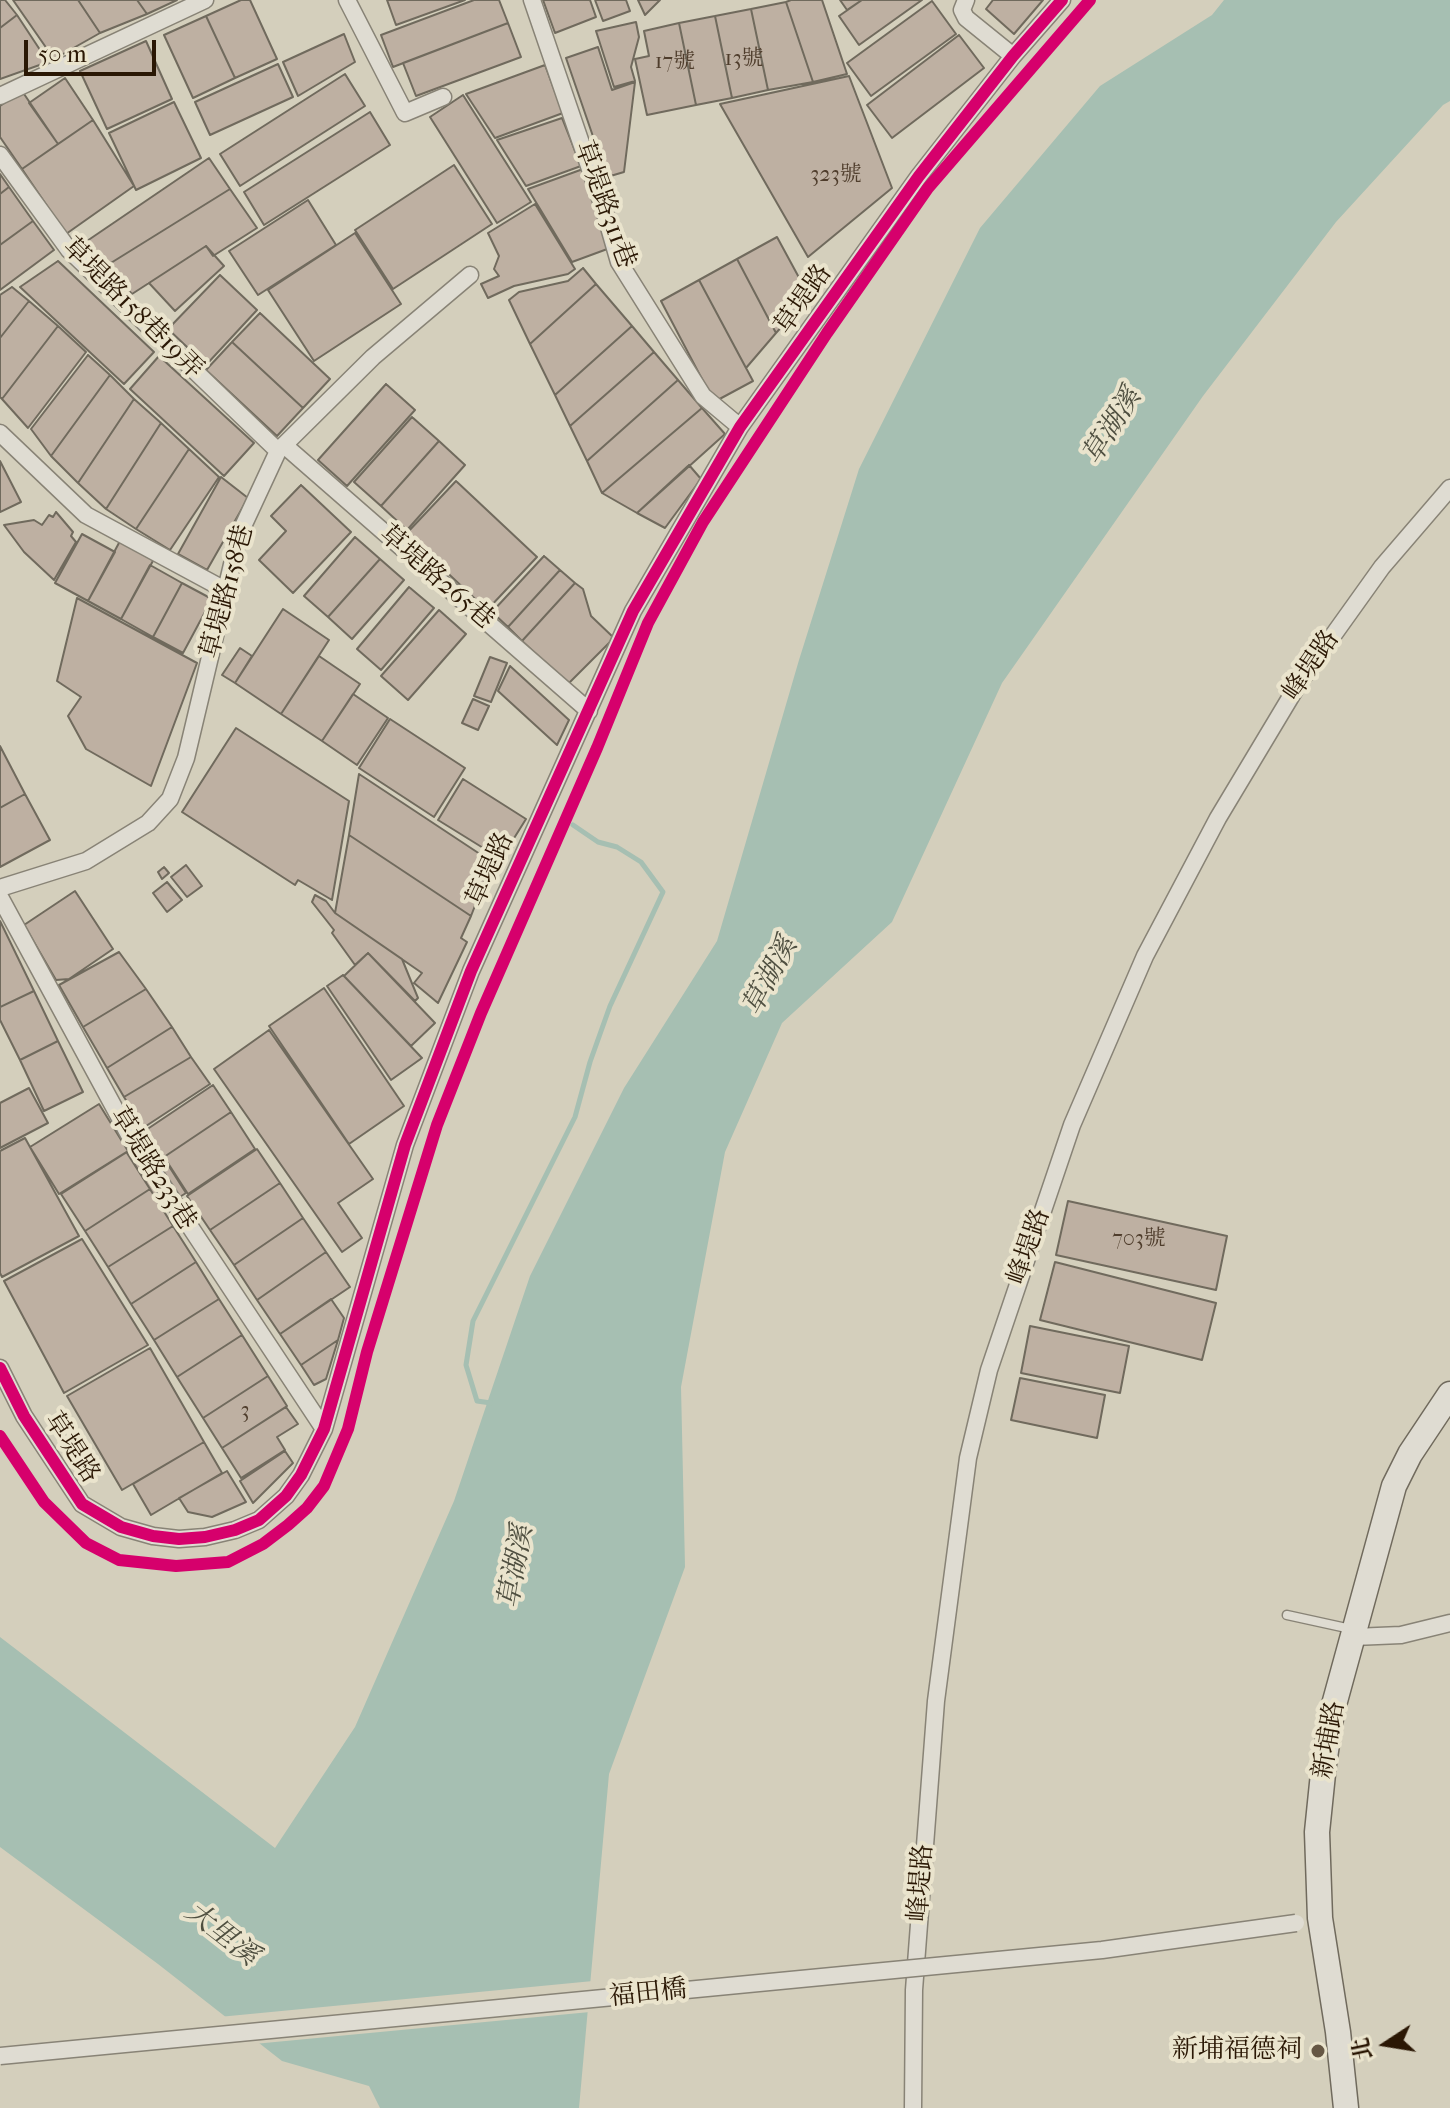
<!DOCTYPE html>
<html>
<head>
<meta charset="utf-8">
<style>
	body { margin:0 }
	#map { position:relative; width:1450px; height:2108px; overflow:hidden; background:#d4cfbc; font-family:"IM FELL French Canon","Noto Serif TC",serif }
	canvas { display:block }
	.north { position:absolute; left:1346px; top:2004px; width:80px; height:80px; -webkit-text-stroke:6px #eae4cd; paint-order:stroke; rotate:258deg; font-size:22px; font-weight:700; line-height:32px; text-align:center; color:#2a1704 }
	.north::after { content:''; display:block; margin:auto; width:28px; height:36px; background:#2a1704; clip-path:polygon(50% 0,100% 100%,50% 72%,0 100%) }
	.scale { position:absolute; left:24px; top:40px; width:132px; height:36px; box-sizing:border-box; border:4px solid #2a1704; border-top:0; padding-left:10px; font-size:24px; line-height:28px; white-space:nowrap; color:#2a1704; -webkit-text-stroke:6px #eae4cd; paint-order:stroke }
</style>
</head>
<body>
<div id="map">
<canvas width="1450" height="2108"></canvas>
<div class="north">北</div>
<div class="scale">50 m</div>
</div>
<script>
const ctx = document.querySelector('canvas').getContext('2d');
ctx.lineJoin = 'round';
function fillPath(path, color) {
  ctx.fillStyle = color;
  ctx.fill(path, 'evenodd');
}
function poly(rows) {
  const path = new Path2D();
  for (const r of rows) {
    path.moveTo(r[0], r[1]);
    for (let i = 2; i < r.length; i += 2) path.lineTo(r[i], r[i + 1]);
  }
  return path;
}
function strokePath(path, color, width, dash) {
  ctx.strokeStyle = color;
  ctx.lineWidth = width;
  ctx.lineCap = dash ? 'butt' : 'round';
  ctx.setLineDash(dash || []);
  ctx.stroke(path);
}
function label(font, color, halo, rows, align = 'center') {
  ctx.font = font + ' "IM FELL French Canon","Noto Serif TC",serif';
  ctx.lineWidth = 8;
  ctx.setLineDash([]);
  ctx.textBaseline = 'middle';
  ctx.strokeStyle = halo;
  ctx.fillStyle = color;
  for (const [text, x, y, turn = 0] of rows) {
    ctx.save();
    ctx.translate(x, y);
    ctx.rotate((+turn || 0) * Math.PI / 180);
    ctx.textAlign = isNaN(turn) ? turn : align;
    if (halo) ctx.strokeText(text, 0, 0);
    ctx.fillText(text, 0, 0);
    ctx.restore();
  }
}
fillPath(poly([
	[1224,0,1450,0,1450,101,1443,105,1336,222,1203,396,1002,683,892,922,782,1023,725,1152,681,1387,685,1567,609,1774,579,2108,380,2108,369,2086,282,2061,158,1964,0,1847,0,1637,275,1848,355,1727,454,1501,530,1276,624,1088,717,941,799,660,859,469,980,228,1100,86,1212,15]
]), '#a6bfb2');
fillPath(poly([
	[593,1981,590,2012,254,2044,219,2017]
]), '#d4cfbc');
strokePath(poly([
	[491,1403,477,1401,466,1365,473,1321,575,1117,590,1062,610,1006,663,892,641,862,617,847,598,842,573,825]
]), '#a6bfb2', 5);
const building = poly([
	[0,0,5,0,17,15,0,28,0,0],
	[13,0,78,0,100,33,54,59,13,0],
	[78,0,137,0,147,14,100,33,78,0],
	[137,0,177,0,147,14,137,0],
	[241,0,250,0,277,59,235,78,206,16,241,0],
	[387,0,465,0,396,25,387,0],
	[474,0,499,0,508,23,393,67,381,35,474,0],
	[543,0,590,0,596,17,555,33,543,0],
	[595,0,626,0,630,11,603,21,595,0],
	[638,0,660,0,645,15,638,0],
	[791,0,822,0,847,74,813,82,786,2,791,0],
	[840,0,862,0,847,10,840,0],
	[862,0,922,0,859,45,839,16,862,0],
	[993,0,1043,0,1014,34,986,9,993,0],
	[932,1,956,34,871,96,847,63,932,1],
	[786,2,813,82,768,90,751,9,786,2],
	[751,9,768,90,732,98,715,16,751,9],
	[17,15,48,62,0,79,0,28,17,15],
	[206,16,235,78,193,98,164,35,206,16],
	[715,16,732,98,696,105,679,23,715,16],
	[636,22,639,37,631,67,635,81,614,87,596,31,636,22],
	[508,23,521,57,416,96,403,63,508,23],
	[679,23,696,105,647,115,635,59,649,56,644,31,679,23],
	[344,34,355,62,298,96,283,62,344,34],
	[959,35,984,68,892,138,867,105,959,35],
	[146,41,172,99,107,129,80,71,146,41],
	[598,47,612,90,635,82,624,172,607,177,566,58,598,47],
	[278,64,293,97,210,135,195,102,278,64],
	[545,65,563,113,495,138,466,94,545,65],
	[345,74,365,106,240,186,220,154,345,74],
	[849,76,892,188,808,257,720,104,849,76],
	[65,78,93,120,58,144,29,103,65,78],
	[22,91,58,144,22,169,0,137,0,106,22,91],
	[463,95,531,202,497,223,430,117,463,95],
	[174,102,201,158,136,190,109,133,174,102],
	[370,112,390,145,264,225,244,192,370,112],
	[562,118,581,166,526,186,497,140,562,118],
	[93,120,134,186,66,234,22,169,93,120],
	[209,158,230,189,106,266,84,243,209,158],
	[454,165,492,224,393,289,355,230,454,165],
	[583,169,610,248,572,262,528,189,583,169],
	[0,174,9,187,0,194,0,174],
	[9,187,33,221,0,245,0,194,9,187],
	[230,189,257,228,213,256,206,246,132,294,106,266,230,189],
	[308,200,336,245,258,295,229,251,308,200],
	[535,204,575,269,568,274,514,286,488,298,481,284,499,276,494,269,499,256,488,233,535,204],
	[33,221,54,250,0,290,0,245,33,221],
	[355,233,401,304,314,361,268,290,355,233],
	[777,237,809,296,776,333,737,259,777,237],
	[206,246,224,266,175,311,149,283,206,246],
	[737,259,776,333,746,368,699,280,737,259],
	[58,261,154,352,124,384,20,287,58,261],
	[583,268,596,284,530,344,509,300,519,292,568,281,583,268],
	[220,275,257,310,206,365,168,329,220,275],
	[699,280,753,381,714,402,661,301,699,280],
	[596,284,632,326,555,395,530,344,596,284],
	[12,287,29,301,0,338,0,295,12,287],
	[29,301,58,326,2,399,0,397,0,338,29,301],
	[260,313,330,379,303,408,232,342,260,313],
	[58,326,86,352,28,428,2,399,58,326],
	[632,326,654,352,570,426,555,395,632,326],
	[232,342,303,408,277,436,206,370,232,342],
	[654,352,678,380,587,461,570,426,654,352],
	[88,355,110,375,51,456,31,429,88,355],
	[159,356,254,443,224,476,130,389,159,356],
	[110,375,134,399,78,483,51,456,110,375],
	[678,380,702,408,602,493,587,461,678,380],
	[386,384,415,410,347,486,318,460,386,384],
	[134,399,161,423,106,509,78,483,134,399],
	[702,408,725,434,637,513,602,493,702,408],
	[412,417,439,441,381,506,354,482,412,417],
	[161,423,189,449,136,529,106,509,161,423],
	[439,441,465,465,407,530,381,506,439,441],
	[189,449,219,477,170,550,136,529,189,449],
	[0,461,21,502,0,512,0,461],
	[689,465,701,479,665,528,637,513,689,465],
	[221,477,248,498,207,570,178,554,221,477],
	[456,481,537,557,487,610,406,534,456,481],
	[301,485,351,532,293,593,259,560,286,531,271,516,301,485],
	[56,512,73,532,71,536,76,542,54,580,24,552,4,525,34,520,42,525,49,515,53,517,56,512],
	[82,534,115,552,88,601,55,583,82,534],
	[355,537,380,559,328,617,304,596,355,537],
	[120,541,154,559,121,619,88,601,120,541],
	[544,556,560,570,508,627,492,612,544,556],
	[380,559,404,580,352,639,328,617,380,559],
	[150,565,182,583,153,637,121,619,150,565],
	[560,570,575,583,522,641,508,627,560,570],
	[182,583,212,599,183,653,153,637,182,583],
	[575,583,583,589,591,616,614,638,568,684,522,641,575,583],
	[409,587,434,608,381,670,357,649,409,587],
	[77,598,197,663,151,786,86,749,68,716,81,697,57,681,77,598],
	[283,609,329,640,281,714,235,683,283,609],
	[439,610,466,634,408,700,381,676,439,610],
	[240,648,252,656,235,683,222,675,240,648],
	[319,656,360,684,322,741,281,714,319,656],
	[490,657,507,663,491,702,474,696,490,657],
	[510,666,569,720,557,745,498,691,510,666],
	[353,694,388,718,357,765,322,741,353,694],
	[473,699,489,706,478,730,462,723,473,699],
	[390,719,465,768,434,817,359,768,390,719],
	[236,728,349,801,332,900,298,880,295,885,182,812,236,728],
	[0,746,25,794,0,808,0,746],
	[359,774,492,862,471,916,349,835,359,774],
	[463,779,526,819,501,859,438,820,463,779],
	[25,794,50,840,0,867,0,808,25,794],
	[349,835,471,916,461,938,467,942,438,1003,414,983,422,973,335,913,349,835],
	[186,865,202,886,187,897,171,877,186,865],
	[164,867,169,873,162,879,158,872,164,867],
	[167,882,182,900,167,912,153,893,167,882],
	[75,891,113,949,69,979,56,980,24,925,75,891],
	[315,895,326,901,335,913,402,959,418,998,415,1001,368,953,355,965,332,933,334,930,312,902,315,895],
	[0,921,34,991,0,1007,0,921],
	[119,952,146,989,83,1027,59,985,119,952],
	[368,953,435,1023,411,1046,344,976,368,953],
	[343,975,422,1058,391,1080,327,986,343,975],
	[324,988,404,1106,349,1144,269,1026,324,988],
	[146,989,172,1027,107,1068,83,1027,146,989],
	[34,991,58,1041,20,1060,0,1020,0,1007,34,991],
	[172,1027,191,1057,124,1097,107,1068,172,1027],
	[269,1030,373,1179,338,1203,362,1238,342,1252,214,1069,269,1030],
	[58,1041,83,1092,44,1111,20,1060,58,1041],
	[191,1057,210,1084,143,1128,124,1097,191,1057],
	[213,1085,231,1112,164,1157,146,1130,213,1085],
	[29,1088,48,1123,0,1148,0,1103,29,1088],
	[99,1104,128,1151,59,1194,30,1147,99,1104],
	[231,1112,255,1149,188,1194,164,1157,231,1112],
	[25,1138,79,1236,2,1277,0,1273,0,1151,25,1138],
	[151,1138,186,1193,162,1208,127,1153,151,1138],
	[257,1149,280,1183,210,1230,187,1196,257,1149],
	[127,1152,150,1189,85,1231,61,1194,127,1152],
	[280,1183,303,1218,234,1265,210,1230,280,1183],
	[150,1189,173,1226,108,1267,85,1231,150,1189],
	[1068,1201,1227,1236,1216,1290,1056,1255,1068,1201],
	[303,1218,326,1252,257,1300,234,1265,303,1218],
	[173,1226,196,1262,131,1304,108,1267,173,1226],
	[82,1239,148,1345,64,1393,4,1281,82,1239],
	[326,1252,350,1287,280,1334,257,1300,326,1252],
	[196,1262,219,1299,154,1340,131,1304,196,1262],
	[1055,1262,1216,1303,1202,1360,1040,1320,1055,1262],
	[219,1299,242,1335,177,1377,154,1340,219,1299],
	[331,1299,344,1318,338,1340,301,1365,280,1334,331,1299],
	[1030,1326,1129,1346,1120,1393,1021,1373,1030,1326],
	[242,1335,268,1376,203,1418,177,1377,242,1335],
	[338,1340,326,1379,314,1385,301,1365,338,1340],
	[150,1348,204,1442,122,1490,67,1396,150,1348],
	[268,1376,287,1406,222,1448,203,1418,268,1376],
	[1020,1378,1105,1395,1097,1438,1011,1420,1020,1378],
	[286,1407,298,1424,277,1437,285,1450,241,1478,222,1448,286,1407],
	[204,1442,222,1473,151,1515,133,1484,204,1442],
	[285,1451,293,1463,253,1503,240,1481,285,1451],
	[227,1471,246,1502,212,1517,188,1512,179,1498,227,1471]
]);
fillPath(building, '#beb0a2');
strokePath(building, '#706a5d', 2);
const lane = poly([
	[1287,1615,1351,1629]
]);
const street = poly([
	[347,0,405,113,443,97],
	[532,0,604,210,619,262,703,396,740,427],
	[966,0,962,10,966,18,1013,56],
	[0,96,205,0],
	[0,155,69,250,278,451],
	[0,433,86,515,227,591],
	[284,445,589,711],
	[0,888,86,861,148,823,170,799,186,758,239,535,278,451,373,357,470,275],
	[0,897,128,1133,324,1429],
	[0,1368,24,1416,82,1504,121,1527,153,1536,179,1539,205,1537,235,1530,259,1520,286,1496,301,1475,324,1429,405,1145,471,971,633,611,740,427,919,176,1013,56,1062,0],
	[1354,1637,1401,1635,1450,1623],
	[913,2108,914,1990,936,1701,968,1458,989,1370,1072,1125,1145,956,1218,818,1299,683,1382,567,1450,488]
]);
const secondary = poly([
	[1346,2108,1338,2032,1320,1918,1317,1832,1324,1764,1332,1712,1394,1486,1410,1454,1450,1394]
]);
strokePath(lane, '#888376', 11);
strokePath(street, '#888376', 19);
strokePath(secondary, '#706a5d', 27);
strokePath(lane, '#dfdcd2', 8);
strokePath(street, '#dfdcd2', 16);
strokePath(secondary, '#dfdcd2', 24);
const streetBridge = poly([
	[0,2056,1102,1950,1296,1923]
]);
strokePath(streetBridge, '#888376', 19, []);
strokePath(streetBridge, '#dfdcd2', 16);
strokePath(poly([
	[0,1368,24,1416,82,1504,121,1527,153,1536,179,1539,205,1537,235,1530,259,1520,286,1496,301,1475,324,1429,405,1145,471,971,633,611,740,427,919,176,1013,56,1062,0],
	[0,1436,44,1502,86,1543,119,1560,176,1566,228,1562,263,1544,288,1525,307,1508,324,1486,348,1429,367,1352,437,1125,481,1013,597,748,648,623,703,522,827,333,928,188,1090,0]
]), '#d6006c', 12);
for (const [x, y, r, color] of [
	[1318,2051,8,"#665744"]
]) {
  const dot = new Path2D();
  dot.arc(x, y, r, 0, 2 * Math.PI);
  ctx.fillStyle = color;
  ctx.fill(dot);
  strokePath(dot, '#eae4cd', 3);
}
label('22px', '#4f3d2c', null, [
	["13號",744,60],
	["17號",675,63],
	["323號",836,176],
	["703號",1139,1240],
	["3",245,1412]
]);
label('26px', '#2a1704', '#eae4cd', [
	["草堤路311巷",604,205,70],
	["草堤路",804,300,-55],
	["草堤路158巷19弄",132,309,45],
	["草堤路265巷",436,578,41],
	["草堤路158巷",228,592,-75],
	["峰堤路",1312,666,-56],
	["草堤路",491,870,-66],
	["草堤路233巷",152,1169,58],
	["峰堤路",1030,1247,-71],
	["草堤路",71,1448,57],
	["新埔路",1330,1740,-80],
	["峰堤路",922,1883,-86],
	["福田橋",648,1994,-6]
]);
label('26px', '#2a1704', '#eae4cd', [
	["新埔福德祠",1302,2051]
], 'right');
label('italic 28px', '#4f4f40', '#eae4cd', [
	["草湖溪",1113,427,-58],
	["草湖溪",771,977,-62],
	["草湖溪",517,1567,-80],
	["大里溪",221,1935,38]
]);
</script>
</body>
</html>
